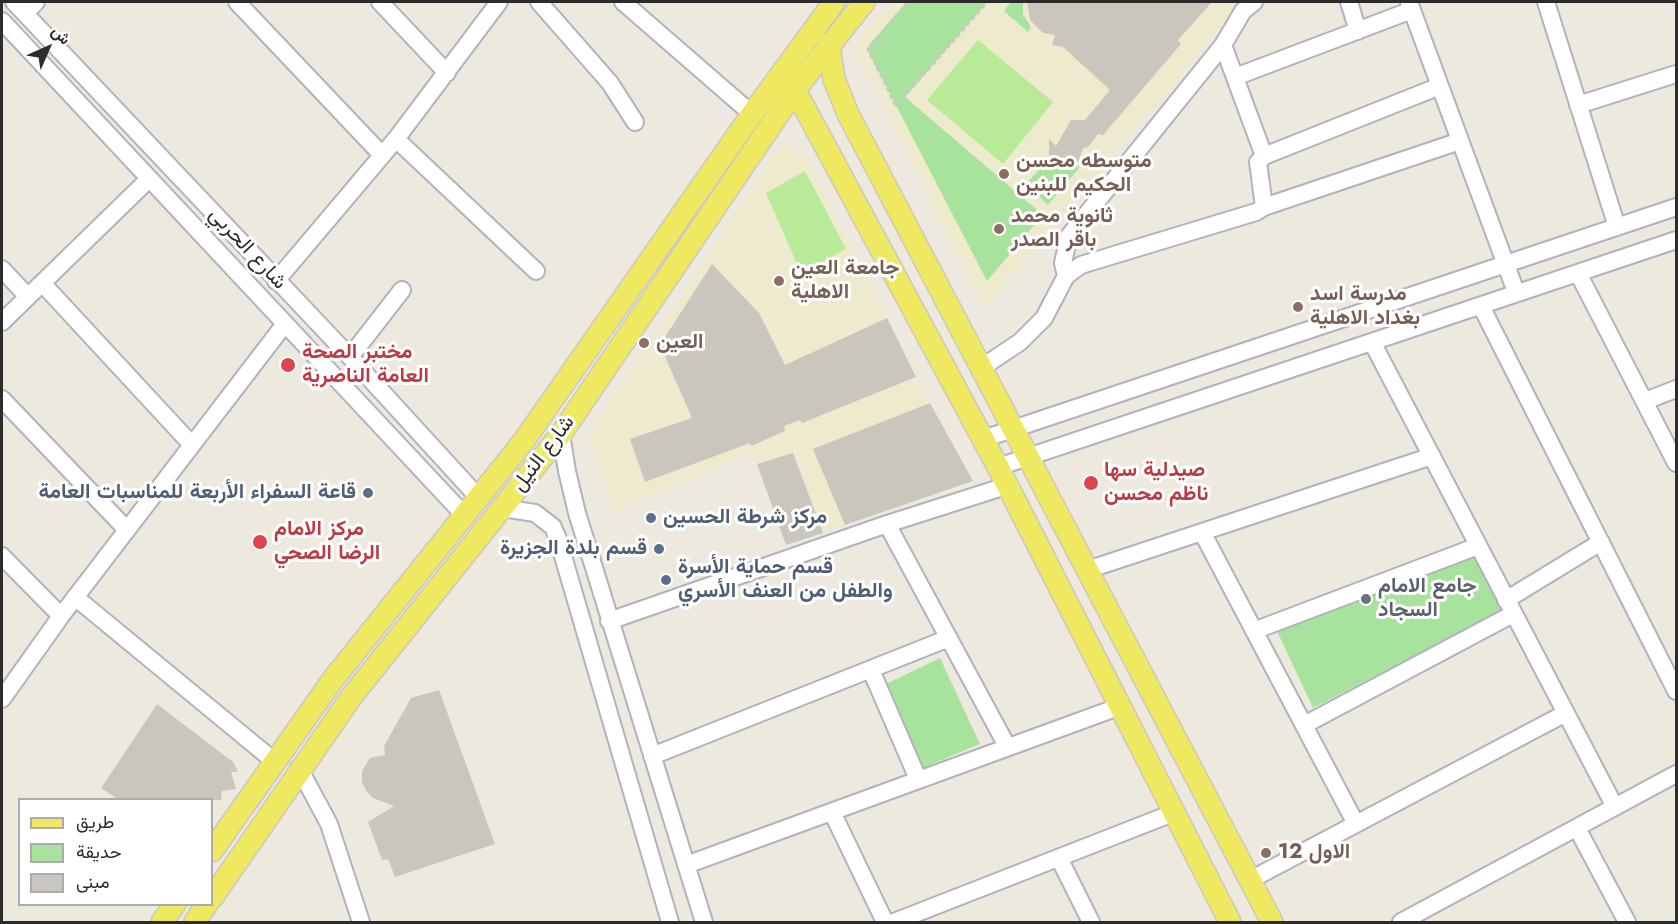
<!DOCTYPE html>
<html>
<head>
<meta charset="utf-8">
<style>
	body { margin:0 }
	#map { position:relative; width:1678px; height:924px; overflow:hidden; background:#ede9de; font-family:Jost,Vazirmatn,sans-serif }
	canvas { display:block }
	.frame { position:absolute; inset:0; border:3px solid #2c2c2c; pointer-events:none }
	.legend { position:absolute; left:18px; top:798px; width:195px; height:108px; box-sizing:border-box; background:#fff; border:2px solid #ababab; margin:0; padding:8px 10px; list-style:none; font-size:18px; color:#2c2c2c }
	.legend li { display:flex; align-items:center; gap:12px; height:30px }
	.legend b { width:30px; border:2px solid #ababab }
	.north { position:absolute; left:18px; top:18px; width:60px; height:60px; -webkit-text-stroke:4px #fff; paint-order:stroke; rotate:45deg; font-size:16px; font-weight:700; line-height:24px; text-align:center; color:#2c2c2c }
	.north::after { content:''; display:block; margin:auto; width:21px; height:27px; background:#2c2c2c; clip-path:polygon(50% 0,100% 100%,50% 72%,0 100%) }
</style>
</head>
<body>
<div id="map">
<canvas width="1678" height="924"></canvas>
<div class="frame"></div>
<ul class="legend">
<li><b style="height:8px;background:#efe861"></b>طريق</li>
<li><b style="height:16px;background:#a7e39c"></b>حديقة</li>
<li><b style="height:16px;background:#c9c7bd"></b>مبنى</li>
</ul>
<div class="north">ش</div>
</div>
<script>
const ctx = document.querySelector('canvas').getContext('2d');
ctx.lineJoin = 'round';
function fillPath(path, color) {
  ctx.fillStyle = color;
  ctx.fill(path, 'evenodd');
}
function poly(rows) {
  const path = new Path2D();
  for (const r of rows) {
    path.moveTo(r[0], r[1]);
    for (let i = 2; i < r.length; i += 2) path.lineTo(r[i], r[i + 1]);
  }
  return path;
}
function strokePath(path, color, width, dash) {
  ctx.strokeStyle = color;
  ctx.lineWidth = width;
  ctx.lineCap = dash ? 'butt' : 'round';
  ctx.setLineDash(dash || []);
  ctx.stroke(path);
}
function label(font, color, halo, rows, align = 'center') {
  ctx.font = font + ' Jost,Vazirmatn,sans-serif';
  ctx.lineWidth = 6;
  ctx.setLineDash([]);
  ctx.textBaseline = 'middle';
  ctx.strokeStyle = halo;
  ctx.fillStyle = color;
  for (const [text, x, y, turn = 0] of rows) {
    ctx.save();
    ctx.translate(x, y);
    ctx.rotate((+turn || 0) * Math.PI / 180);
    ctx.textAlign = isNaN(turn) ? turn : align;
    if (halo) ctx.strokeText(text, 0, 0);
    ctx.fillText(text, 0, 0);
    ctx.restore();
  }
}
fillPath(poly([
	[890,2,1242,2,985,308,859,59,857,42],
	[782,143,806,159,930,403,973,481,786,545,753,452,614,512,590,435]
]), '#eeeace');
fillPath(poly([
	[907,2,987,2,905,97,1043,215,987,281,869,53,869,45],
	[1011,2,1023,2,1023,14,1031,27,1028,32,1004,11],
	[1047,161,1060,167,1077,165,1079,168,1048,205,1026,184],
	[1475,557,1502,611,1313,708,1277,631],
	[940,658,980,744,920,769,884,685]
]), '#a7e39c');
fillPath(poly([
	[978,40,1053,102,1003,164,927,100],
	[805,171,846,249,801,273,766,193]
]), '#b8ea97');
fillPath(poly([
	[1027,2,1212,2,1178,40,1181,44,1103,135,1098,134,1088,147,1083,148,1078,162,1073,161,1063,166,1057,165,1049,155,1049,139,1056,146,1071,120,1085,120,1110,90,1063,47,1052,45,1055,35,1043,33,1030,20],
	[712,264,759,313,785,365,887,318,916,377,802,423,800,420,784,426,785,431,751,446,750,443,645,482,630,439,692,418,660,345],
	[930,403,973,481,845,525,813,449],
	[793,453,823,533,786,545,757,464],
	[439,690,495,844,395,877,388,859,382,860,368,822,394,806,373,798,367,792,362,783,362,771,370,758,385,755,384,746,411,698],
	[157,704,233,762,238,772,231,772,236,789,222,791,221,800,119,800,101,788]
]), '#c9c7bd');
const minor = poly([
	[14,2,350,357,479,498],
	[237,2,382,155],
	[380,2,447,73],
	[539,2,610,83,635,122],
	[623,2,752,114],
	[1349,2,1358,31],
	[1409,2,1516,292],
	[1546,2,1617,227],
	[25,13,36,2],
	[2,21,465,516],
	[1223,45,1264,156],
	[1235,77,1412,10],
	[1578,105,1676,74],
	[396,139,536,271],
	[1264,207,1460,141],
	[2,269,28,297],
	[1578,273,1676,463],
	[1066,276,1063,263,1069,236,1223,45,1243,11,1254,2],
	[276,281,396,139,499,2],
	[42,283,192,445],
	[1481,306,1676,691],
	[2,322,149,179],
	[1372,342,1615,807],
	[350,357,402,290],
	[981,368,1020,342,1044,318,1066,276,1081,265,1256,212,1264,207,1258,162,1264,156,1440,86],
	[2,399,127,530],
	[1645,401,1676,389],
	[561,434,567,471,577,513,704,922],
	[983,439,1676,207],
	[998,467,1676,240],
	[502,508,535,513,553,527,558,539,670,922],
	[887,524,1007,746],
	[1202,532,1356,824],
	[2,556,61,616],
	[1087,570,1432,456],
	[75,597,274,761],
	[1506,600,1601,542],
	[609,621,887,524,1006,486],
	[1256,630,1478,546],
	[871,670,918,779],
	[2,699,61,616,284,325],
	[1306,724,1513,614],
	[652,756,949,638],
	[299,768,329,824,361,922],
	[832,812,885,922],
	[1577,828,1627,922],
	[1059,858,1091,922],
	[686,865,1121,706],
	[1250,880,1566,713],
	[894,922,1173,813],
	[1401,922,1676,774]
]);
const major = poly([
	[829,44,834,79,848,114,1272,922],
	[795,90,998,467,1230,922],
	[212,851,334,678,523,442,752,114,834,2],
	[212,898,352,696,561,434,795,90,864,2],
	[162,922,175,904],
	[195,922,207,904]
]);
strokePath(minor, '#b2b2bf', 20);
strokePath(major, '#c8c8c8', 24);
strokePath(poly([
	[908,2,868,49,896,106,987,2]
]), '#c8c8c8', 3, [4.5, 3]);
strokePath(minor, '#fff', 16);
strokePath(major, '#efe861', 21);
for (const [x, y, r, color] of [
	[1004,174,6,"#8d6e63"],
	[999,229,6,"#8d6e63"],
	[779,281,6,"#8d6e63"],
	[1298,307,6,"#8d6e63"],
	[644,343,6,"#8d6e63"],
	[288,365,8,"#e0444e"],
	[1091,483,8,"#e0444e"],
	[368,493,6,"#5c6f8a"],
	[651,518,6,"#5c6f8a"],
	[260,542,8,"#e0444e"],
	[659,549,6,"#5c6f8a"],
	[666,580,6,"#5c6f8a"],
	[1366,599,6,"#6b7280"],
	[1266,853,6,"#8d6e63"]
]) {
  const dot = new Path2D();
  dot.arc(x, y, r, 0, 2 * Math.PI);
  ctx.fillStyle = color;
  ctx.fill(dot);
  strokePath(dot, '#fff', 2);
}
label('bold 21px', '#785e54', '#fff', [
	["متوسطه محسن",1016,162],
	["الحكيم للبنين",1016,186],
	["ثانوية محمد",1011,217],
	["باقر الصدر",1011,241],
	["جامعة العين",791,269],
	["الاهلية",791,293],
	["مدرسة اسد",1310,295],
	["بغداد الاهلية",1310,319],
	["العين",656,343],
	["الاول 12",1278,853]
], 'left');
label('21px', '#2c2c2c', '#fff', [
	["شارع الحربي",247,249,47],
	["شارع النيل",544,454,-53]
]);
label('bold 21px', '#be3a42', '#fff', [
	["مختبر الصحة",302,353],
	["العامة الناصرية",302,377],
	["صيدلية سها",1104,471],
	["ناظم محسن",1104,495],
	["مركز الامام",274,530],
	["الرضا الصحي",274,554]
], 'left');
label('bold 21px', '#4e5e75', '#fff', [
	["قاعة السفراء الأربعة للمناسبات العامة",356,493],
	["مركز شرطة الحسين",663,518,"left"],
	["قسم بلدة الجزيرة",647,549],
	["قسم حماية الأسرة",678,568,"left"],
	["والطفل من العنف الأسري",678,592,"left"]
], 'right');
label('bold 21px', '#5b616d', '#fff', [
	["جامع الامام",1378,587],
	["السجاد",1378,611]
], 'left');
</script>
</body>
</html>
